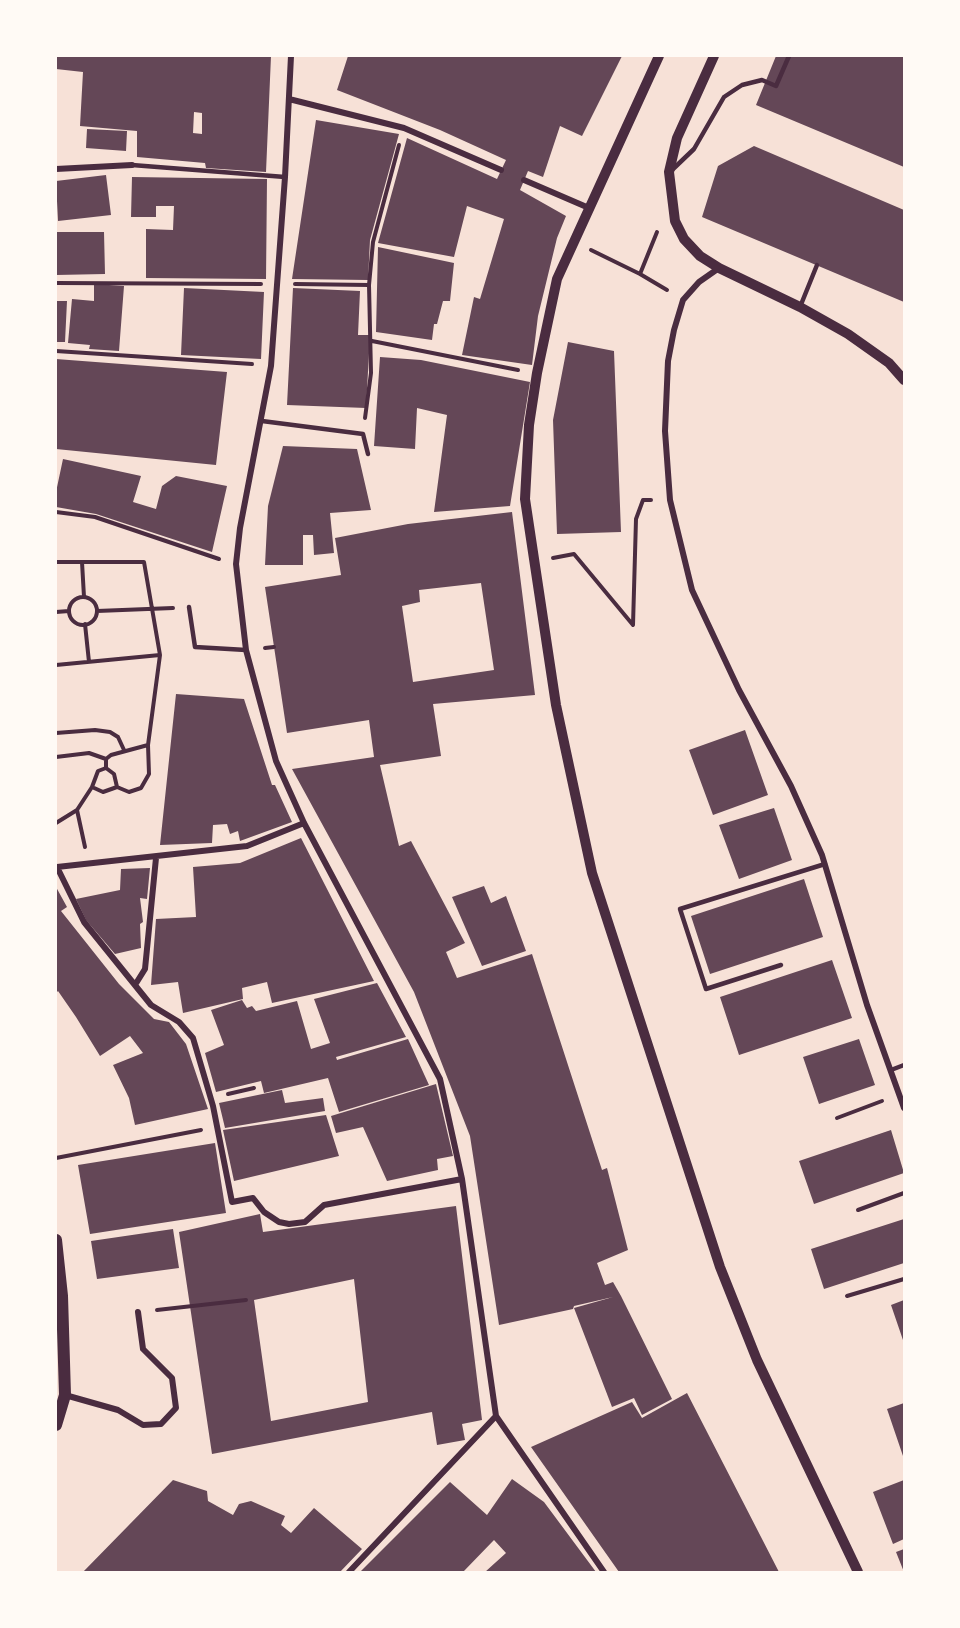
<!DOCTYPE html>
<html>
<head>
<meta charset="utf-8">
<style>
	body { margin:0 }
	#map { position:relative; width:960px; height:1628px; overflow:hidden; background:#f7e1d7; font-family:Overpass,sans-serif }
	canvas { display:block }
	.frame { position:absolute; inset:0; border:57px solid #fffaf5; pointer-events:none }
</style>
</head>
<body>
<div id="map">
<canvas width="960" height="1628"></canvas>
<div class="frame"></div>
</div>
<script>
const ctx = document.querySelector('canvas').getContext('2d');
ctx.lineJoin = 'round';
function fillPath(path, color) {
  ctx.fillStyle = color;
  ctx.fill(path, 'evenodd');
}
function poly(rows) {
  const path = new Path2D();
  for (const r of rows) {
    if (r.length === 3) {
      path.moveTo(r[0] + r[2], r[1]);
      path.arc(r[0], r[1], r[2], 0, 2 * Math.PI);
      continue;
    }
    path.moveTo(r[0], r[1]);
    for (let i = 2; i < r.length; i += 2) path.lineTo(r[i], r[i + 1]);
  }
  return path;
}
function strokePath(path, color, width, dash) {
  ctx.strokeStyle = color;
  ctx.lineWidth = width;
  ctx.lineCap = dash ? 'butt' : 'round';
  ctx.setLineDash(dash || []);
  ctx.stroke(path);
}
fillPath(poly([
	[56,56,271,56,266,172,206,168,205,163,137,157,137,131,80,126,83,72,56,69],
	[194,112,202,113,202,134,193,133],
	[348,56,622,56,582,136,560,126,543,177,528,171,520,190,566,216,557,238,538,316,532,365,462,355,474,297,480,299,504,219,467,206,454,257,378,243,407,138,497,179,506,160,440,130,337,90],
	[776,56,904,56,904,167,756,105],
	[316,120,399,134,370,240,368,280,292,279],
	[87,129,127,131,126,151,86,148],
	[754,146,904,210,904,302,702,217,718,166],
	[106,175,111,215,58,221,56,181],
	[132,177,267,179,266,279,146,278,146,229,173,230,174,206,156,206,156,217,131,217],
	[56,232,104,232,105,274,56,275],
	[378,247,454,263,450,301,443,301,437,324,434,324,432,340,376,332],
	[94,284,124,286,119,351,89,349,90,345,68,343,72,299,94,301],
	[184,288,264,292,261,359,181,355],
	[293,288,360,291,358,335,370,335,366,408,287,405],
	[56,301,67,301,65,342,56,342],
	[568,342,614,351,621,532,557,534,553,420],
	[380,357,421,360,530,382,510,506,434,512,447,415,417,408,415,449,374,446],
	[56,359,227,372,216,465,56,449],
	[283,446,357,449,371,510,330,513,334,553,314,555,313,535,303,535,303,565,265,565,268,506],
	[63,459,141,476,133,502,156,509,162,486,176,476,227,486,212,552,96,514,56,507,56,492],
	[512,512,535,695,433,704,441,756,380,765,399,846,411,841,465,943,446,952,457,978,532,954,602,1170,607,1168,628,1250,597,1263,605,1285,613,1282,621,1296,672,1399,642,1415,634,1398,612,1407,574,1308,613,1297,574,1306,573,1309,499,1325,470,1136,414,992,292,769,374,757,369,720,287,733,265,587,341,575,335,538,408,524],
	[481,583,494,670,413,682,402,606,420,602,419,590],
	[176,694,244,699,272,785,275,785,292,822,240,841,238,831,230,834,227,824,213,825,212,843,160,845],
	[745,730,768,795,713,815,689,750],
	[774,808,792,860,739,879,719,825],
	[301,838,374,981,272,1003,267,982,242,988,243,999,183,1013,178,982,151,985,156,919,196,917,193,867,240,863],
	[150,868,147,899,140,898,143,922,140,924,141,948,115,954,86,920,76,899,120,890,121,869],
	[804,879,823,937,710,974,691,916],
	[484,886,491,903,506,896,526,951,482,966,452,897],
	[56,887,67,907,61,911,119,984,154,1019,169,1022,186,1044,208,1109,135,1125,129,1098,113,1065,143,1053,130,1036,100,1056,76,1017,58,991,56,993],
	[832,960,852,1018,739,1055,720,997],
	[377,983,406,1037,336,1057,337,1060,408,1039,429,1085,339,1112,328,1078,264,1093,261,1081,216,1092,205,1053,224,1045,211,1010,242,1000,247,1008,252,1006,256,1011,297,1001,311,1049,330,1043,314,999],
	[859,1039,875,1085,819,1104,803,1057],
	[436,1084,453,1156,437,1159,438,1170,387,1181,363,1127,336,1133,331,1116],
	[282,1090,285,1103,323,1098,325,1111,225,1128,219,1103],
	[326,1115,339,1156,234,1181,223,1130],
	[891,1130,904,1173,814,1204,799,1161],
	[215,1143,226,1213,90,1234,78,1165],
	[456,1206,482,1420,462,1424,465,1440,437,1445,432,1412,212,1454,179,1232,260,1214,263,1232],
	[354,1279,368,1402,271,1421,254,1300],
	[904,1219,904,1263,824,1289,811,1249],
	[173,1229,179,1268,97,1279,91,1241],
	[904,1300,904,1343,891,1305],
	[687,1393,779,1572,619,1572,531,1447,632,1402,642,1418],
	[904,1403,904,1456,903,1456,887,1409],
	[512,1479,544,1502,596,1572,485,1572,506,1553,494,1540,463,1572,360,1572,450,1482,487,1515],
	[173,1480,207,1491,208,1501,233,1515,239,1504,251,1501,285,1516,281,1525,291,1533,314,1508,362,1549,340,1572,83,1572],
	[904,1480,904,1539,893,1544,873,1492],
	[904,1549,904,1572,896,1552]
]), '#644757');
strokePath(poly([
	[657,232,640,274,667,290],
	[591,250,640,274],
	[56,283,261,284],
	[295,284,369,285],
	[372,341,518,370],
	[56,351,252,364],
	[365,418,371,373,369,285,373,242,399,145],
	[56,512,95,517,219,559],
	[553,558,574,554,633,625,636,519,643,500,651,500],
	[56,562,144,562,160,655,56,665],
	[82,562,84,597],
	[83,611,14],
	[97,611,173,608],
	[56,612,69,611],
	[85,624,89,662],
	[265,648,274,647],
	[56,733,95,730,110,732,118,737,124,750],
	[56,757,89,753,106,759],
	[106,768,106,759,111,755,148,745],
	[92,787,98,771,106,768,114,774,117,787],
	[77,810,85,847],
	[56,823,77,810,92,787,103,792,117,787,129,792,141,788,149,774,148,745,160,655],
	[228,1094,254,1088],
	[837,1118,882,1101],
	[56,1158,201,1130],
	[858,1210,904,1193],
	[847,1296,904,1279],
	[157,1310,246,1300]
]), '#4a2c40', 4);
strokePath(poly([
	[132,165,285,177],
	[672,170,694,149,724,97,742,85,762,80,776,86,789,56],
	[800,307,817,265],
	[262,421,363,434,368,454],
	[189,607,195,647,246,650],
	[781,965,706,989,680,909,825,864],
	[891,1070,904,1065]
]), '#4a2c40', 4.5);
strokePath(poly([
	[291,56,285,177,271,366,240,528,236,564,246,650,276,761,304,823,440,1079,462,1179,496,1416,604,1572],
	[289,99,404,128,501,170],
	[56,169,132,165],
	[524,180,589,208],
	[719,268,699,282,683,300,674,330,668,361,665,431,670,500,692,590,739,690,791,786,822,855,867,1005,904,1108],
	[304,823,247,846,57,867,84,922,151,1005,179,1022,193,1038,213,1106,232,1202,253,1198,264,1212,279,1222,289,1224,305,1222,324,1205,462,1179],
	[135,985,145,969,156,858],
	[65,1395,118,1410,143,1425,161,1424,176,1408,172,1378,143,1349,138,1312],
	[349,1572,496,1416]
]), '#4a2c40', 6);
strokePath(poly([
	[659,56,557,279,537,373,529,425,525,499,556,705,592,873,720,1267,757,1360,858,1572],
	[714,56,677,138,669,172,675,221,684,239,700,256,719,268,800,307,848,334,889,363,904,380]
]), '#4a2c40', 10);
strokePath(poly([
	[56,1240,62,1296,65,1395,56,1425]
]), '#4a2c40', 12);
</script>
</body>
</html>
